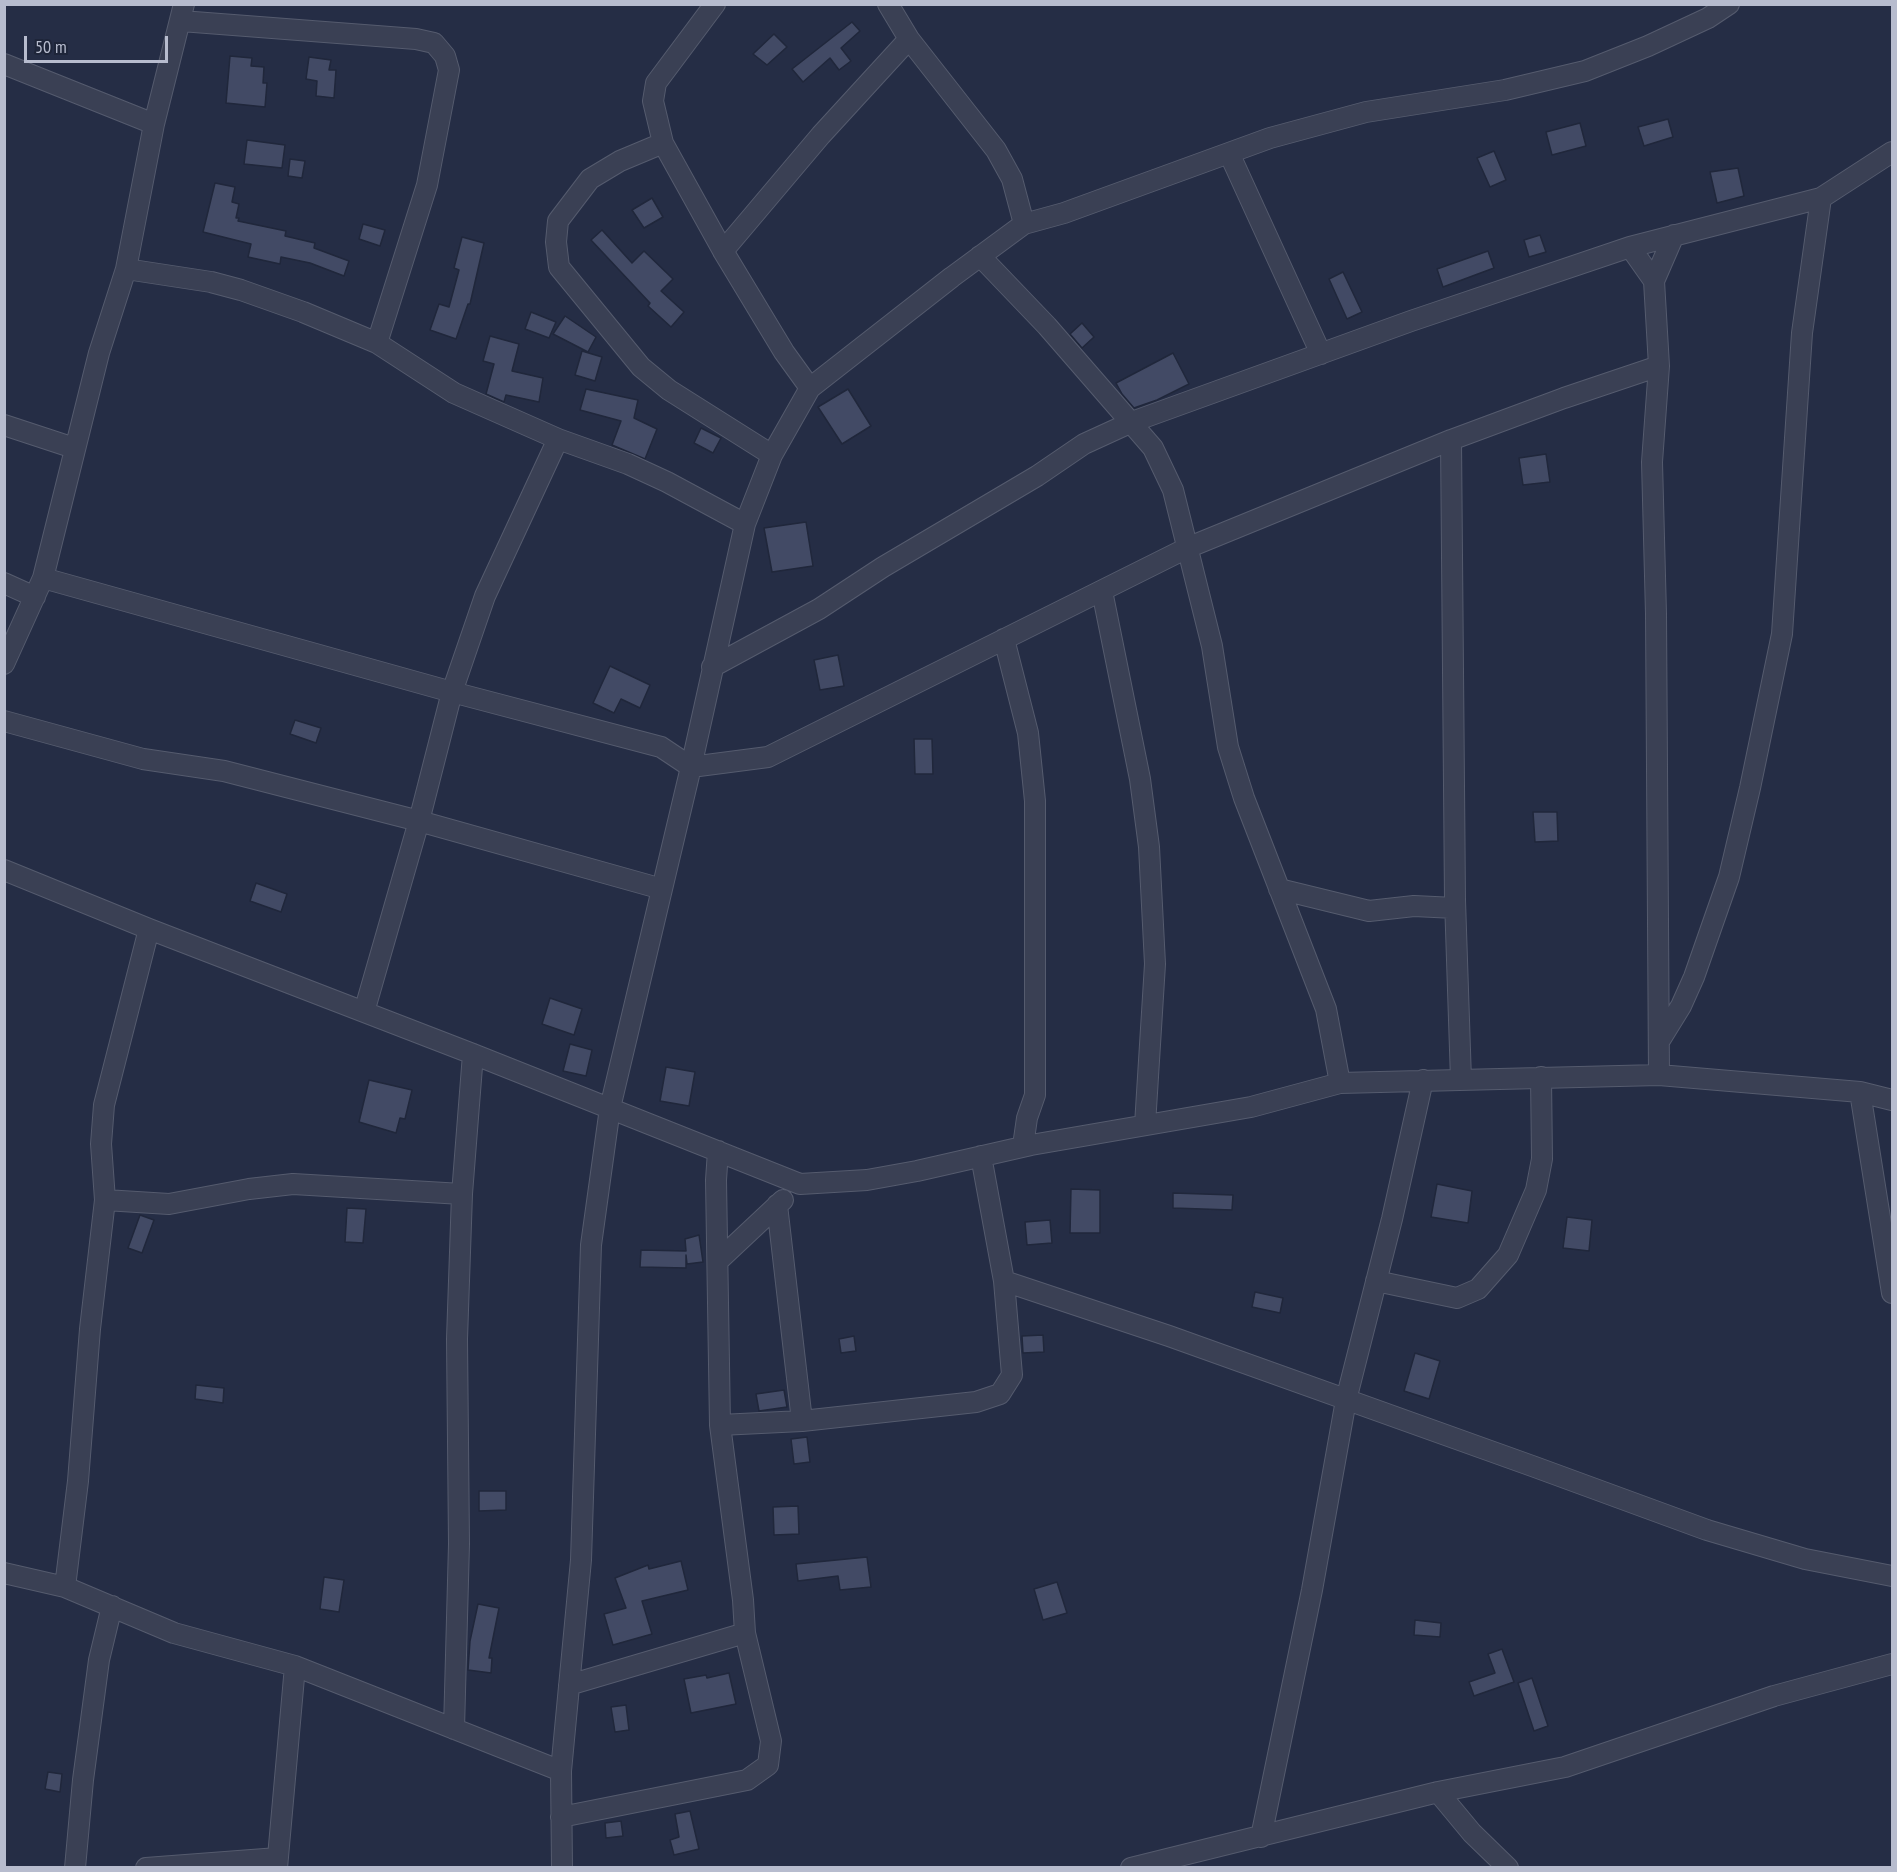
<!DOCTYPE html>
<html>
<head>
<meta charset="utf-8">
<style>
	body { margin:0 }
	#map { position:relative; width:1897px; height:1872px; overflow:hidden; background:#252d45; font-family:"PT Sans Narrow",sans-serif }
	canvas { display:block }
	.frame { position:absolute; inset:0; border:6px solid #b7bcce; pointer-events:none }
	.scale { position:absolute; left:24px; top:36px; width:144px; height:27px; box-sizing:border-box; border:3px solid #b7bcce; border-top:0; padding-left:8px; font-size:18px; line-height:21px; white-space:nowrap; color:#b7bcce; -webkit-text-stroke:4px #1e2539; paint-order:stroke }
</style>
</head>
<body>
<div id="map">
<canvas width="1897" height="1872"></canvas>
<div class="frame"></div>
<div class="scale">50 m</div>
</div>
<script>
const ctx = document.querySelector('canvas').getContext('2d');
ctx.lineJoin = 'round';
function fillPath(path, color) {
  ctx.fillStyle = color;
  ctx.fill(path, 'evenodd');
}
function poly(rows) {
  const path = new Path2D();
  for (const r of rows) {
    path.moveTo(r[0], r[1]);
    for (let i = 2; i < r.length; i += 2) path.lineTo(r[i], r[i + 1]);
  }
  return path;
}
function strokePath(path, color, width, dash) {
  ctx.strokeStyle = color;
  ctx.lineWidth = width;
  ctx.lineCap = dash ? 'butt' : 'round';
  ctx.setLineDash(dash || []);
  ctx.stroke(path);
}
const building = poly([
	[852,22,860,31,841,48,851,61,839,70,830,58,803,82,792,69,852,22],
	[774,34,787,47,767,65,753,54,774,34],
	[230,56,252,58,251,66,264,67,263,83,267,83,265,107,226,103,230,56],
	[309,57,331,60,329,70,336,70,334,98,316,96,317,81,306,79,309,57],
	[1668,119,1673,137,1644,146,1638,127,1668,119],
	[1580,123,1586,146,1552,155,1546,132,1580,123],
	[247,140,285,145,282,168,244,164,247,140],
	[1494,151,1506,180,1490,187,1477,158,1494,151],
	[290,159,305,161,302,178,288,176,290,159],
	[1738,168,1744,196,1717,203,1710,172,1738,168],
	[215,183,235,187,232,202,239,204,236,218,239,218,238,221,286,231,285,236,315,243,314,248,349,261,344,276,310,263,281,257,280,264,248,257,251,244,203,232,215,183],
	[652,198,663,217,644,228,632,210,652,198],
	[363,224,385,230,380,246,359,239,363,224],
	[602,230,632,263,644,251,673,279,661,291,684,312,671,327,648,306,650,303,591,240,602,230],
	[1540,235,1546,252,1529,257,1524,240,1540,235],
	[462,237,484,243,470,304,468,304,456,339,430,330,439,304,449,307,459,270,454,268,462,237],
	[1488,251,1494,268,1443,287,1437,269,1488,251],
	[1343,272,1362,312,1347,319,1329,279,1343,272],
	[531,312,556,322,549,338,525,329,531,312],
	[565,316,596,337,588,352,553,334,565,316],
	[1082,323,1094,337,1082,348,1070,334,1082,323],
	[490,336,519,344,512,371,543,378,539,402,506,395,504,402,486,394,494,364,483,361,490,336],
	[582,351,602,357,595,381,575,375,582,351],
	[1173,353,1189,384,1157,400,1134,408,1122,394,1116,383,1173,353],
	[586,389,638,400,634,418,657,429,645,459,612,445,621,421,580,410,586,389],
	[848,389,871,426,842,444,818,407,848,389],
	[701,428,721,438,713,453,694,443,701,428],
	[1546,454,1550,482,1523,485,1519,458,1546,454],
	[806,522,813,566,772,572,764,528,806,522],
	[838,655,844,686,820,690,814,660,838,655],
	[610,666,650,685,640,708,621,699,614,713,593,703,610,666],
	[295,720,321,728,316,743,290,734,295,720],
	[914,739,932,739,933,774,915,774,914,739],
	[1533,812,1557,812,1558,841,1535,842,1533,812],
	[256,883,287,894,281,912,250,901,256,883],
	[550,998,582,1009,574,1035,542,1024,550,998],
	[570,1044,592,1050,586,1076,563,1071,570,1044],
	[666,1067,695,1072,689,1106,660,1101,666,1067],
	[369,1080,412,1090,405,1119,400,1118,396,1133,359,1122,369,1080],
	[1437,1184,1472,1191,1468,1223,1431,1217,1437,1184],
	[1071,1189,1100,1190,1100,1233,1070,1233,1071,1189],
	[1173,1193,1233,1195,1232,1210,1173,1208,1173,1193],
	[347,1208,366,1209,363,1243,345,1242,347,1208],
	[140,1215,154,1220,142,1253,128,1248,140,1215],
	[1567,1217,1592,1220,1589,1251,1563,1248,1567,1217],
	[1050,1220,1052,1243,1027,1245,1025,1222,1050,1220],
	[699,1235,703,1262,687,1264,686,1255,686,1268,640,1267,641,1250,686,1251,685,1239,699,1235],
	[1255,1292,1283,1298,1280,1313,1252,1307,1255,1292],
	[1043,1335,1044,1352,1023,1353,1022,1336,1043,1335],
	[854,1336,856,1351,841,1353,839,1339,854,1336],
	[1415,1353,1440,1361,1429,1399,1404,1391,1415,1353],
	[196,1385,224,1388,223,1403,195,1399,196,1385],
	[784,1390,787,1407,759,1411,756,1394,784,1390],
	[807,1437,810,1462,794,1464,791,1439,807,1437],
	[479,1491,506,1491,506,1510,479,1511,479,1491],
	[798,1506,799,1534,774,1535,773,1507,798,1506],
	[867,1557,871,1587,840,1590,838,1576,798,1581,796,1564,867,1557],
	[681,1561,688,1590,642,1601,652,1634,613,1645,604,1614,626,1608,615,1578,648,1565,649,1569,681,1561],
	[324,1577,344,1580,339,1612,320,1609,324,1577],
	[1057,1582,1067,1613,1043,1620,1034,1589,1057,1582],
	[478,1604,499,1608,489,1658,492,1658,491,1673,468,1670,470,1641,478,1604],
	[1415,1620,1441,1623,1440,1637,1414,1635,1415,1620],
	[1502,1649,1514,1682,1474,1696,1469,1682,1495,1673,1488,1654,1502,1649],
	[729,1673,736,1704,691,1713,684,1679,706,1675,707,1678,729,1673],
	[1532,1678,1548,1726,1534,1731,1518,1683,1532,1678],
	[626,1705,629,1730,615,1732,611,1707,626,1705],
	[48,1772,62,1774,60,1792,45,1789,48,1772],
	[690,1811,699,1849,674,1855,670,1840,679,1837,675,1814,690,1811],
	[621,1821,623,1836,606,1838,605,1823,621,1821]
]);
fillPath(building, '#424a65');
strokePath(building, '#20273b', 1.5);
const minor = poly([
	[715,4,656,83,653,101,663,143,723,251,784,352,810,388],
	[888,4,909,39,996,150,1012,179,1024,224],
	[181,21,416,39,434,43,445,56,449,70,427,185,377,343],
	[4,64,154,124],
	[663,143,620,161,590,179,558,221,556,242,559,267,641,367,669,390,772,455],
	[1229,153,1321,354],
	[1630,247,1654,281,1659,366,1652,462,1656,614,1659,1075],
	[723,251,821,135,909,39],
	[980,256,1047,326,1153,448,1173,490,1212,646,1228,747,1244,798,1326,1009,1340,1083],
	[126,269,211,282,241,290,303,312,377,343,454,393,558,439,628,464,667,482,745,524],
	[1654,281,1674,235],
	[4,425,74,448],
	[1451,440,1455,900,1461,1080],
	[43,578,452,692,661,747,691,767,768,757,1187,548,1451,440,1564,398,1659,366],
	[4,583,35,597],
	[1102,591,1140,779,1149,847,1155,964,1145,1125],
	[1004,639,1028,733,1035,801,1035,1095,1027,1118,1023,1146],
	[4,664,43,578,99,353,126,269,154,124,184,4],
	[712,667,819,609,883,567,1037,476,1084,444,1132,422,1411,321,1630,247,1821,198,1892,152],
	[4,721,143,759,224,771,419,821,662,889],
	[4,870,149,929,473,1054,800,1184,867,1180,917,1171,1031,1145,1251,1107,1340,1083,1659,1075,1860,1092,1892,1100],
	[1279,889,1369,911,1414,906,1455,908],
	[364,1012,419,821,452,692,485,596,558,439],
	[1660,1040,1681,1006,1694,977,1729,877,1750,788,1782,634,1802,333,1821,198],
	[1860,1092,1892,1293],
	[718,1151,716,1180,720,1425,802,1421,976,1402,1000,1394,1012,1375,1004,1281,981,1156],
	[105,1200,169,1204,249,1189,293,1184,462,1194],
	[777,1205,802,1421],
	[719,1260,783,1200],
	[1004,1281,1169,1336,1535,1467,1707,1530,1805,1559,1892,1576],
	[1376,1281,1457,1298,1478,1289,1508,1255,1536,1190,1542,1159,1541,1077],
	[4,1573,65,1587,174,1633,295,1666,561,1771],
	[65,1587,78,1481,90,1329,105,1200,101,1144,104,1105,149,929],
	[569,1685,745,1633,743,1600,720,1425],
	[454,1729,459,1544,457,1339,462,1194,473,1054],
	[1438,1792,1472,1833,1508,1868],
	[561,1817,747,1780,768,1765,771,1741,745,1633],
	[1261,1837,1312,1590,1346,1400,1392,1219,1423,1080],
	[75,1868,83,1780,99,1660,112,1606],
	[146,1868,278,1858],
	[277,1868,295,1666],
	[562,1868,561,1771,581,1560,591,1245,610,1108,691,767,745,524,772,455,810,388,952,277,1024,224,1064,213,1270,138,1366,112,1505,90,1585,71,1648,46,1708,18,1729,4],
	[1131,1868,1438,1792,1565,1767,1774,1696,1892,1664]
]);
strokePath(minor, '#555b6e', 22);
strokePath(minor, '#3a4054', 20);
</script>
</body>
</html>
